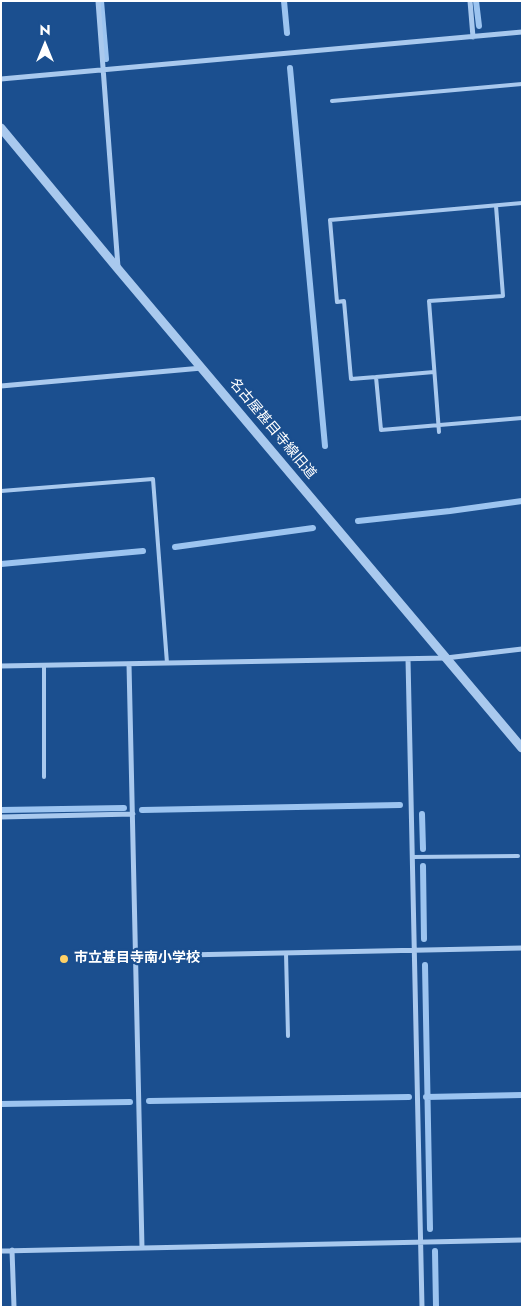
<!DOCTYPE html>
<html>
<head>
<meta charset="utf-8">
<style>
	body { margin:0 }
	#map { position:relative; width:523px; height:1308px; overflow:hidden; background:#1b4f8f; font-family:Jost,sans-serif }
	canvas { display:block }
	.frame { position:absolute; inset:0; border:2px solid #fff; pointer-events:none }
	.north { position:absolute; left:20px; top:20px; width:50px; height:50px; -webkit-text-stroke:4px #1b4f8f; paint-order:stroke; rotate:0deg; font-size:14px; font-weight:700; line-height:20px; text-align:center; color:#fff }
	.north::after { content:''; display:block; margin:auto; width:18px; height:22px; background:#fff; clip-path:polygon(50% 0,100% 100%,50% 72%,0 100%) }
</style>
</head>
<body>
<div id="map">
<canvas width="523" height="1308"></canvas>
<div class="frame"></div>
<div class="north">N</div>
</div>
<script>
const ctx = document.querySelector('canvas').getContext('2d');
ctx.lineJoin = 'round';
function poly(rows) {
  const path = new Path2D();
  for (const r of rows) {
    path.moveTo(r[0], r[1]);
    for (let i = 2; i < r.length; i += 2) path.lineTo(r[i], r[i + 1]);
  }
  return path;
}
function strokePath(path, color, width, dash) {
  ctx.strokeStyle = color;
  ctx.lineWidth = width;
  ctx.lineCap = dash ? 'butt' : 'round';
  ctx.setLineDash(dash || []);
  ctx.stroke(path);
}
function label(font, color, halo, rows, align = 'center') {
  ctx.font = font + ' Jost,"Noto Sans JP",sans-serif';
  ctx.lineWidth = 4.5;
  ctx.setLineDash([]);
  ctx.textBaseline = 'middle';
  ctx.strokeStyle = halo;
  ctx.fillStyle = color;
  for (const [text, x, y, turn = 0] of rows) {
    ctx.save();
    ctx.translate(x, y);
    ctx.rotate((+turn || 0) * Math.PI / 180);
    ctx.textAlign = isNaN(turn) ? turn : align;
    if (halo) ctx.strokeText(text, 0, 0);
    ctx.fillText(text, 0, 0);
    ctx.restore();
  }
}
strokePath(poly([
	[101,1,106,59],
	[284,1,287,33],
	[476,1,479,26],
	[290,68,325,446],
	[358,521,450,511,522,501],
	[175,547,313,528],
	[1,564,143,551],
	[1,810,124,808],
	[142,810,400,805],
	[422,814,423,849],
	[423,866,424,939],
	[425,965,430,1229],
	[426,1097,522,1095],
	[149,1101,409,1097],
	[1,1104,130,1102],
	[435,1251,436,1307]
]), '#9cc4f0', 6);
strokePath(poly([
	[332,101,522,84],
	[522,203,330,220,337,302,344,301,351,379,376,377,381,430,522,418],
	[376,377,434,372],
	[439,432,429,301,503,296,496,206],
	[1,491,153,479,167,663],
	[44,665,44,777],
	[412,857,518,856],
	[286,953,288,1036]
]), '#a9c9ee', 4);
strokePath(poly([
	[98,1,118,267],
	[470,1,473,37],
	[1,79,522,32],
	[1,386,202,368],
	[408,659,422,1307],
	[129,664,142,1248],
	[1,666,446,658,522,649],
	[1,817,133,814],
	[137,956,522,948],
	[12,1250,14,1307],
	[1,1251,522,1240]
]), '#a9c9ee', 5);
strokePath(poly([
	[1,128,118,269,522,748]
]), '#a9c9ee', 9);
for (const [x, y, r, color] of [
	[64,959,5,"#ffd166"]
]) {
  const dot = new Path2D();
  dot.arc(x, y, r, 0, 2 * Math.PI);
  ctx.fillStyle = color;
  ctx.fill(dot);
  strokePath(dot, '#1b4f8f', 2);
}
label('14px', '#fff', '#1b4f8f', [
	["名古屋甚目寺線旧道",272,429,50]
]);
label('bold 14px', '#fff', '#1b4f8f', [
	["市立甚目寺南小学校",74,959]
], 'left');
</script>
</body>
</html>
